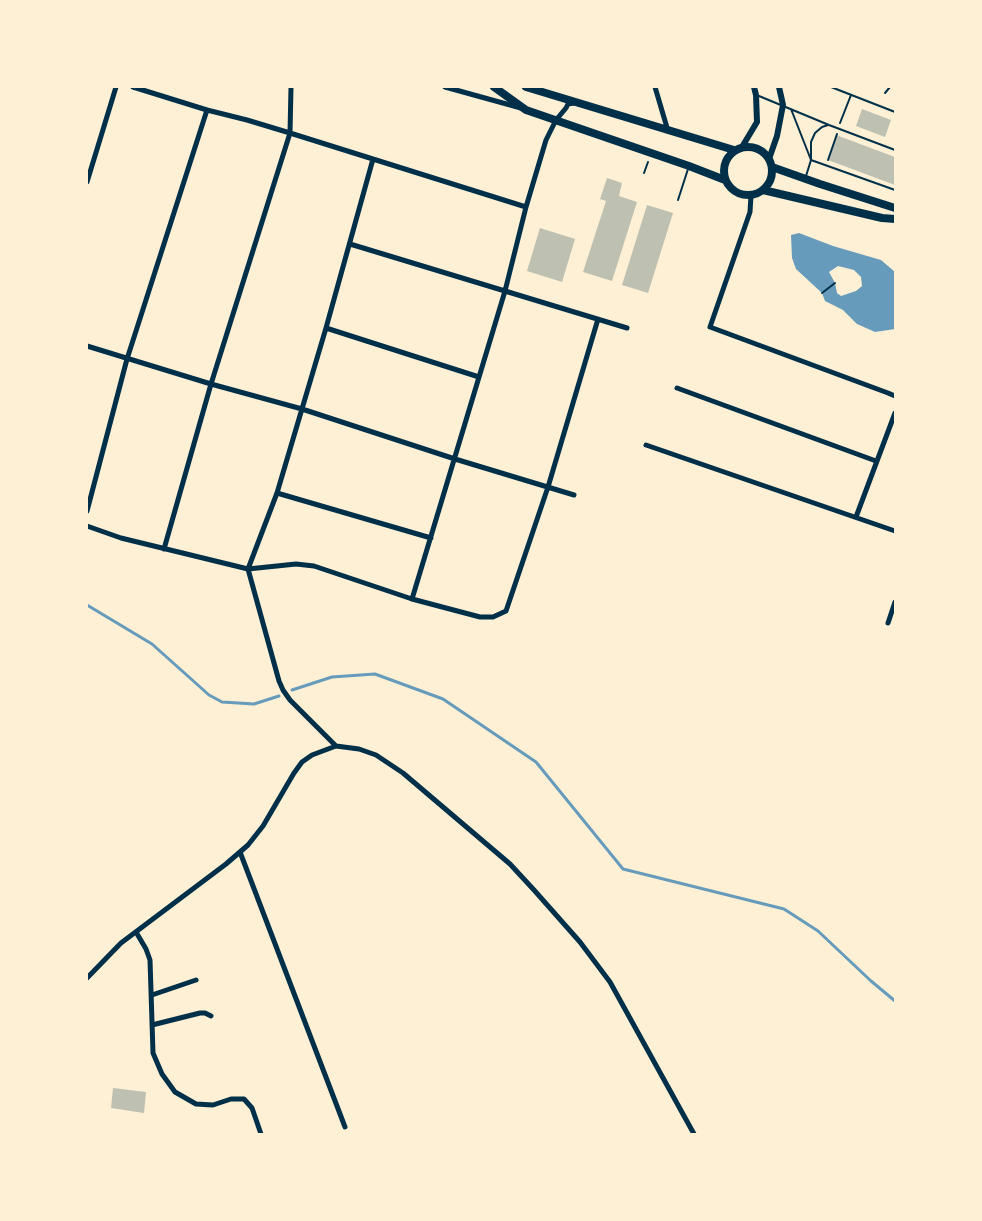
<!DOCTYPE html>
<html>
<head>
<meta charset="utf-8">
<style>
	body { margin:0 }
	#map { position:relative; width:982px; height:1221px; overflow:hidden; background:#fdf0d5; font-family:"DejaVu Sans",sans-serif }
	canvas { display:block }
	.frame { position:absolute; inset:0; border:88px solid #fdf0d5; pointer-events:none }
</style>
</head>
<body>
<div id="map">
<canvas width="982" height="1221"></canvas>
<div class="frame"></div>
</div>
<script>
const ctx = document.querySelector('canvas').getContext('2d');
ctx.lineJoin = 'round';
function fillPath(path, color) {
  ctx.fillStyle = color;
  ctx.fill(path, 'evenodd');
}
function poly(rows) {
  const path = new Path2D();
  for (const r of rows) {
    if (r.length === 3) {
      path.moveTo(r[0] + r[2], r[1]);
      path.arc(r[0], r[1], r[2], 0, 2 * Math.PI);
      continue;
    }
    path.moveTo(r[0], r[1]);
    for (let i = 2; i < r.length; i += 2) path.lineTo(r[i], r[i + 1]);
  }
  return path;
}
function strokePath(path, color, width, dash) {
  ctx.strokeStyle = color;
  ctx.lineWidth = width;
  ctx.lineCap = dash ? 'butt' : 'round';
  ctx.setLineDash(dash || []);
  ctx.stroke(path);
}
fillPath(poly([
	[799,233,833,246,881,260,895,272,895,329,875,332,857,324,843,310,825,301,822,293,796,269,792,258,791,235],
	[838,266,854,270,861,277,862,286,856,291,841,296,837,293,835,283,829,272]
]), '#669bbc');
strokePath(poly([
	[87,605,152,644,209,695,222,702,254,704,279,696],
	[292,690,332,677,375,674,443,699,536,762,623,869,784,909,818,931,871,981,895,1001]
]), '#669bbc', 3);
fillPath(poly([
	[862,109,891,120,885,137,856,126],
	[836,135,895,157,895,185,828,160],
	[607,178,622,183,619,196,637,202,612,281,583,272,606,201,600,199],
	[647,205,673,213,648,293,622,285],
	[540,228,575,239,562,282,527,271],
	[113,1088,146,1092,144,1113,111,1108]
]), '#bec0b2');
strokePath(poly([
	[831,87,895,112],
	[885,93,890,87],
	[840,123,851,95],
	[828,160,837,134],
	[644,173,648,162],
	[822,293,835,283]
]), '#003049', 2);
strokePath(poly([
	[759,96,829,125,895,150],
	[791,109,811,160,895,190],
	[806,176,811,160,811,142,815,133,822,127,828,125],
	[678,200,688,169]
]), '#003049', 2);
strokePath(poly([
	[133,87,207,110,247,120,290,133,526,207],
	[445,87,521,108],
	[655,87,668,131],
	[87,182,116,87],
	[751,195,750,212,710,327,888,393,895,396],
	[350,244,627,328],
	[326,328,479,377],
	[87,346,211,384,302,409,455,459,574,495],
	[677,388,876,461],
	[646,445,895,531],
	[277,493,431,538],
	[87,511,127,359,207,110],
	[856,517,895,413],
	[87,526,121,538,248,569,296,564,314,566,412,599,480,617,493,617,506,611,548,487,598,319],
	[164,549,211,384,290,133,291,87],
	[248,569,279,681,283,690,290,700,336,746,359,749,376,755,403,773,510,864,534,890,580,942,610,982,694,1134],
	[248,569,277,493,326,328,373,159],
	[412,599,505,291,526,207,546,140,556,120,566,108,568,104,574,103],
	[888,623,895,602],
	[240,852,345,1127],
	[136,932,146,949,150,960,153,1053,162,1074,175,1092,196,1104,213,1105,231,1099,244,1099,252,1108,261,1134],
	[87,978,121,943,226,864,248,845,263,826,294,773,302,762,312,755,336,746],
	[152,995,196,980],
	[152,1025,200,1013,205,1013,211,1016]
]), '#003049', 5);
strokePath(poly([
	[742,147,757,122,756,95,754,87],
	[769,159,777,136,783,105,779,87]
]), '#003049', 6);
strokePath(poly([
	[494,87,526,110,689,166,725,180],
	[526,87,734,150],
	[748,171,24],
	[772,167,820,184,895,208],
	[763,190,882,218,895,219]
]), '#003049', 8);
</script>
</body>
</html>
